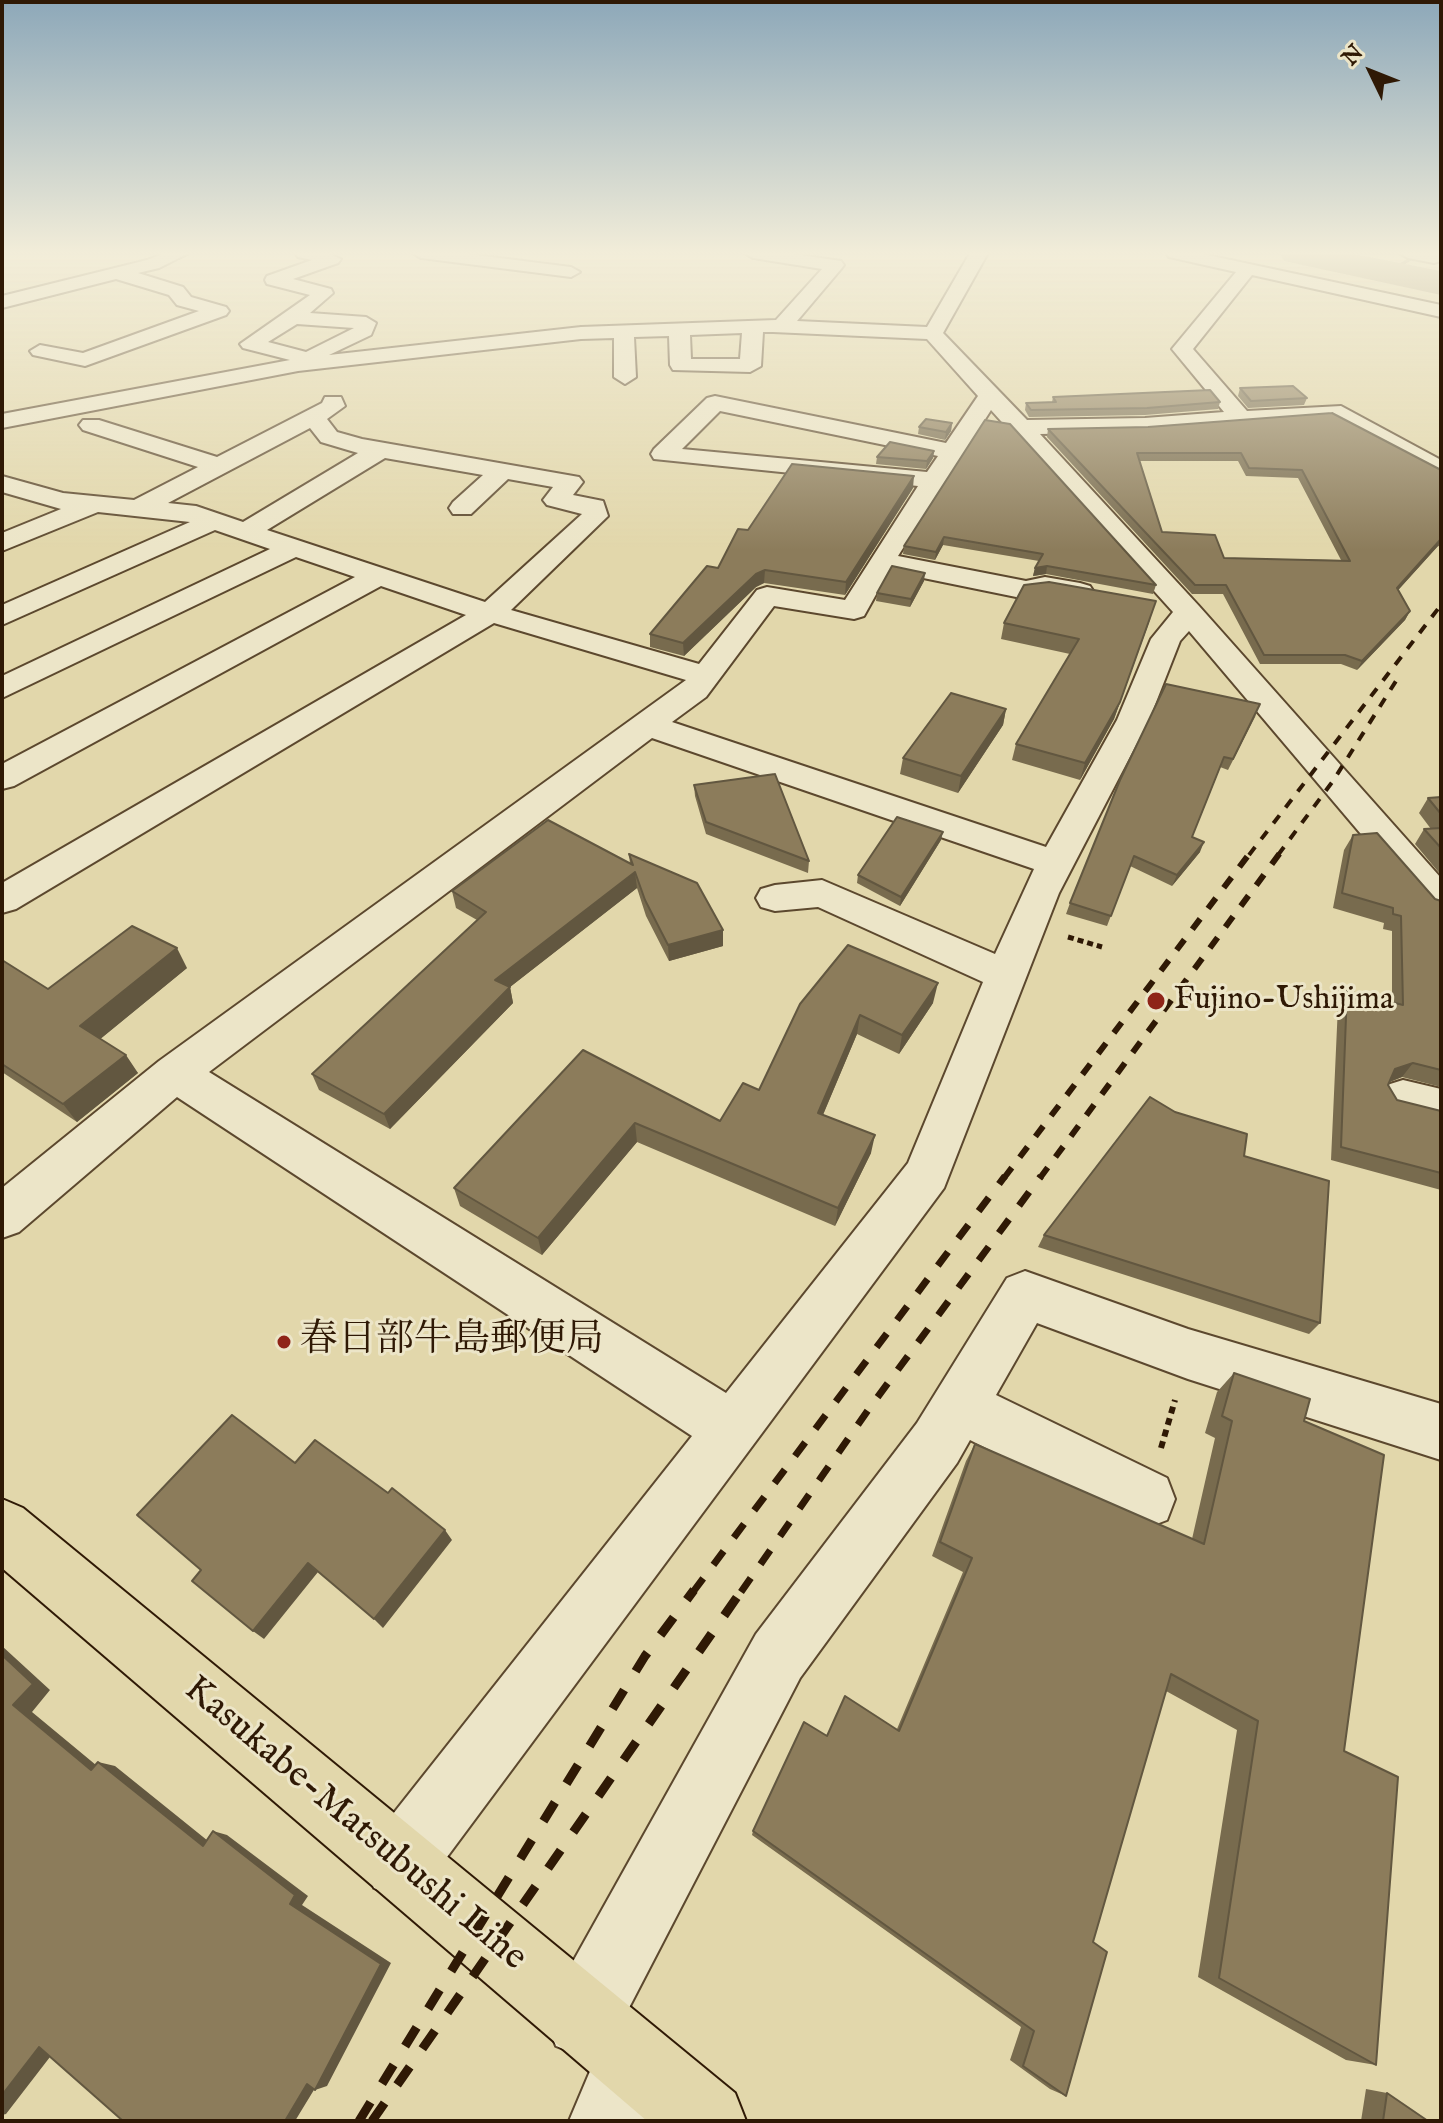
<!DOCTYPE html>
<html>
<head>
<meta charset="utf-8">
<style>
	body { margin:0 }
	#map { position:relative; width:1443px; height:2123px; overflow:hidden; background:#e2d7ab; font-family:"IM FELL English",serif }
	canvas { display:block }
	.frame { position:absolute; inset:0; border:4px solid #2f1905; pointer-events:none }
	.north { position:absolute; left:1331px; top:32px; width:80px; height:80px; -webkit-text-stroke:6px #ece5c8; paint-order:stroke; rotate:313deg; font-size:22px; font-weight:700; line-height:32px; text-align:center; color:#2f1905 }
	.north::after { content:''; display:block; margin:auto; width:28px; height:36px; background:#2f1905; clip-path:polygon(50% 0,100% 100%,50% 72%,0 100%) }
</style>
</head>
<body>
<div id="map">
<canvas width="1443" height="2123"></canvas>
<div class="frame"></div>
<div class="north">N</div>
</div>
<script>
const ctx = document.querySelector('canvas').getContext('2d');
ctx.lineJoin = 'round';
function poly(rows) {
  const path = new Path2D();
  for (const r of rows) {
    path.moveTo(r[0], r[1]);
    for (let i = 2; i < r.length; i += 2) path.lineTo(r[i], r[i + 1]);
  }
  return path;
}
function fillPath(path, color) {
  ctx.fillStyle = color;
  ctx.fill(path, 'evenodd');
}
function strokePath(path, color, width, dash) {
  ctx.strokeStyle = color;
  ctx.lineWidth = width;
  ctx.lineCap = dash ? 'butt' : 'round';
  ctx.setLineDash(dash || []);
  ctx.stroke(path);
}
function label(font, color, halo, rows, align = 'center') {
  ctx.font = font + ' "IM FELL English","Noto Serif JP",serif';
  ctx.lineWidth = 6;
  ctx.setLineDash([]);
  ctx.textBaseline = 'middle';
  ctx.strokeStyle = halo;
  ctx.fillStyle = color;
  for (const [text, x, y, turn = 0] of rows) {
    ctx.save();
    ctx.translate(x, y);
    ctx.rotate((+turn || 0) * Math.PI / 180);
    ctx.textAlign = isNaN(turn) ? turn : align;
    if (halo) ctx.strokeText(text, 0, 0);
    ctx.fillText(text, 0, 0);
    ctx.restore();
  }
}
fillPath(poly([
	[1407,259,1412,260,1390,273,1385,272,1407,259]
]), '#766447');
fillPath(poly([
	[1279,253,1349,253,1441,271,1441,295,1284,261,1279,253]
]), '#a59673');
const minor = poly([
	[165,253,189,253,159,268,138,273,183,287,191,297,226,307,229,311,226,315,85,366,33,355,30,351,40,345,83,353,199,311,177,305,169,295,116,279,2,308,2,296,147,260,165,253],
	[295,253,327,253,341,259,338,263,293,279,331,289,333,293,310,313,366,317,376,323,371,335,329,355,581,327,776,320,822,269,753,258,744,253,787,253,841,261,844,265,841,269,797,321,927,327,970,253,988,253,943,333,1027,420,1145,418,1224,412,1172,349,1236,272,1169,257,1166,253,1198,253,1441,305,1441,317,1252,275,1193,349,1247,411,1341,406,1441,460,1441,477,1329,418,1145,432,1040,434,1199,606,1441,878,1441,916,1427,912,1189,631,1180,641,1149,720,1059,893,944,1188,424,1888,399,1898,374,1888,364,1863,374,1838,692,1436,177,1097,19,1232,2,1238,2,1188,159,1061,686,680,494,623,16,909,2,913,2,883,466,615,381,586,14,786,2,789,2,764,355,577,296,557,2,698,2,676,270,549,215,530,2,625,2,605,190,522,98,512,2,551,2,533,61,509,2,492,2,476,63,493,134,500,198,467,83,430,79,425,83,420,99,420,217,457,322,403,325,397,341,397,345,406,327,419,337,432,362,439,579,477,583,482,573,495,603,501,608,516,511,610,699,664,757,590,767,587,845,600,918,486,654,459,651,454,654,449,707,398,715,396,946,443,978,396,927,339,773,332,763,332,761,366,750,372,673,370,670,365,669,336,634,337,636,377,625,384,614,377,614,338,581,339,298,371,2,428,2,414,290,360,243,348,240,344,310,295,267,284,265,280,267,276,312,260,298,257,295,253],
	[297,324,354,328,306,352,268,342,297,324],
	[742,333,740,359,691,359,690,335,742,333],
	[991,410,1173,612,1151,639,1117,720,1046,847,672,722,706,697,774,606,854,619,864,616,889,571,1026,599,1045,595,1080,601,1090,598,1094,592,1090,586,1080,583,1045,577,1026,581,898,556,991,410],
	[720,411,938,456,927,472,682,449,720,411],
	[310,428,321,442,358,453,243,522,196,506,168,503,310,428],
	[385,458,483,475,453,502,449,508,453,514,471,514,508,479,553,487,543,500,547,505,582,514,485,602,267,530,385,458],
	[652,738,1034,869,995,954,822,880,775,885,761,889,756,898,761,907,775,911,818,907,983,982,908,1163,726,1393,209,1072,652,738],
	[412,253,460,253,571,267,580,272,571,277,421,258,412,253],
	[1399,253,1441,253,1441,261,1434,263,1408,258,1399,253],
	[1403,1080,1441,1089,1441,1125,1387,1111,1380,1098,1387,1085,1403,1080],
	[1025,1271,1188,1329,1441,1404,1441,1460,1188,1379,1037,1323,996,1395,1167,1478,1175,1499,1167,1520,1146,1528,970,1440,957,1463,800,1678,618,2029,633,2023,660,2034,671,2061,647,2121,569,2121,599,2050,583,2057,556,2046,545,2019,556,1992,756,1634,917,1423,1007,1278,1025,1271]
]);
const major = poly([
	[2,1499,23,1508,735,2093,746,2121,647,2121,2,1568,2,1499]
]);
strokePath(minor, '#5c482e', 4);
strokePath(major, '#2f1905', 4);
strokePath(poly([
	[1068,937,1102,947],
	[1336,990,1351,993]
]), '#2f1905', 5, [6, 4]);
strokePath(poly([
	[1161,1448,1175,1400]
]), '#2f1905', 6, [7, 5]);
fillPath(minor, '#ece5c8');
fillPath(major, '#e2d7ab');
strokePath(poly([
	[1249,855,1441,605],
	[1278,855,1333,781,1401,673]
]), '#2f1905', 4, [10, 10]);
strokePath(poly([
	[1004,1178,1250,853],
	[1040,1178,1280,853]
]), '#2f1905', 6, [13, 13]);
strokePath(poly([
	[693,1592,1005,1176],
	[741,1592,871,1406,1041,1176]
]), '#2f1905', 7, [17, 17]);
strokePath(poly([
	[359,2121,645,1656,694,1590],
	[372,2121,742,1590]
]), '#2f1905', 9, [22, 22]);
fillPath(poly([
	[1240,388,1307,398,1304,405,1248,408,1238,396],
	[1053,397,1220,402,1218,409,1145,415,1029,417,1025,410,1026,403,1052,402],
	[985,420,1156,585,1153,594,1046,574,1033,576,1035,568,1039,561,943,545,935,560,903,554,904,546],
	[952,423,951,431,945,440,918,434,919,427],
	[1048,429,1441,470,1441,547,1438,546,1398,590,1410,611,1405,620,1357,670,1341,664,1260,664,1223,594,1192,594,1047,437],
	[1139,461,1238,461,1246,476,1298,478,1341,560,1224,558,1162,532],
	[934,451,933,458,926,469,876,464,877,457],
	[913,488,845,595,764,583,756,587,684,656,650,647,650,634,718,568,748,530],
	[924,581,910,607,876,601,877,593],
	[1156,601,1114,719,1080,780,1012,760,1016,744,1070,654,1001,639,1004,623],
	[1006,709,1003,725,958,793,900,774,903,758],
	[1256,715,1228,770,1220,767,1192,837,1200,852,1172,886,1130,866,1107,926,1066,914,1070,903],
	[694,785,809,861,808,873,706,834,695,796],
	[1441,797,1441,875,1415,844,1424,829,1431,829,1419,813,1428,798],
	[1353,835,1435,899,1441,901,1441,1087,1402,1077,1390,1082,1388,1085,1397,1100,1441,1111,1441,1190,1331,1160,1338,1005,1347,991,1392,1002,1392,931,1383,929,1384,923,1333,908,1344,850],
	[941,840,900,906,857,883,858,875],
	[629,854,723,930,723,946,669,961,646,916,637,888,510,987,513,1003,390,1129,319,1090,312,1074,477,920,456,908,452,891,630,864],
	[848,945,933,1003,899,1054,857,1034,823,1115,871,1153,835,1226,637,1142,542,1255,460,1206,454,1188,583,1050,720,1121,759,1090],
	[2,960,48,989,187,968,100,1039,138,1073,77,1122,2,1072],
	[1044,1235,1320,1323,1309,1334,1038,1247],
	[1234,1373,1304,1421,1344,1751,1376,2065,1346,2060,1198,1977,1237,1730,1166,1691,1093,1942,1066,2096,1050,2089,1010,2060,1021,2027,752,1835,753,1831,827,1736,897,1729,963,1572,932,1556,966,1461,975,1444,1192,1539,1215,1438,1205,1433,1217,1392],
	[1366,2089,1387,2093,1428,2121,1361,2121]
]), '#786b4e');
fillPath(poly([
	[952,423,951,431,945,440,946,432],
	[934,451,933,458,926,469,927,461],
	[914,476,913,488,845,595,846,582],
	[944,537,943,545,935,560,936,552],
	[1441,539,1438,546,1392,597,1397,588],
	[1047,566,1046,574,1033,576,1035,568],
	[765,570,764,583,756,587,684,656,683,643,756,574],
	[925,573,924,581,910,607,911,599],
	[1410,611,1405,620,1357,670,1362,661],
	[1151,617,1114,719,1080,780,1085,763],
	[1006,709,1003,725,958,793,961,776],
	[943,832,941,840,900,906,901,897],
	[1204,842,1200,852,1172,886,1177,875],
	[635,872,637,888,510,987,513,1003,390,1129,384,1114,495,980],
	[723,930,723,946,669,961,668,945],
	[177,948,187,968,93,1045,80,1026],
	[938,983,933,1003,899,1054,902,1035],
	[860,1015,857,1034,816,1131,818,1113],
	[126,1055,138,1073,77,1122,63,1104],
	[1413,1063,1402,1077,1384,1084,1395,1069],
	[635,1123,637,1142,542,1255,538,1238],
	[875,1135,871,1153,835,1226,838,1208],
	[445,1530,452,1540,383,1628,374,1619],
	[308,1563,318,1572,264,1639,253,1631],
	[2,1646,50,1690,32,1712,108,1775,91,1770,13,1705,2,1655],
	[98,1762,115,1766,218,1849,203,1846],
	[213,1831,227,1835,308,1896,302,1905,391,1963,327,2086,315,2090,290,1904],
	[60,2044,6,2114,2,2115,2,2095,39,2047],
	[320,2080,295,2121,285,2121,307,2084]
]), '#625740');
const building = poly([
	[1293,386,1307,398,1251,401,1240,388,1293,386],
	[1210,390,1220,402,1147,408,1031,410,1026,403,1056,402,1053,397,1210,390],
	[1332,413,1441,470,1441,539,1397,588,1410,611,1362,661,1345,655,1264,655,1226,585,1195,585,1048,429,1148,427,1332,413],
	[1137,453,1241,453,1249,468,1302,470,1350,561,1224,558,1215,535,1162,532,1137,453],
	[926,419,952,423,946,432,919,427,926,419],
	[985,420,1010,424,1156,585,1047,566,1035,568,1043,554,944,537,936,552,904,546,985,420],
	[890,442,934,451,927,461,877,457,890,442],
	[792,464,914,476,846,582,765,570,756,574,683,643,650,634,707,566,718,568,738,529,748,530,792,464],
	[892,566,925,573,911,599,877,593,892,566],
	[1049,582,1156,601,1120,702,1085,763,1016,744,1079,639,1004,623,1024,585,1049,582],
	[1166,684,1260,704,1233,759,1224,757,1192,837,1204,842,1177,875,1134,856,1111,916,1070,903,1120,780,1166,684],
	[951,693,1006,709,961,776,903,758,951,693],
	[775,774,809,861,706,822,694,785,775,774],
	[1441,797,1441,814,1428,798,1441,797],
	[897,817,943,832,901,897,858,875,897,817],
	[548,820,633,865,629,854,697,883,723,930,668,945,645,900,635,872,495,980,510,987,384,1114,312,1074,486,912,452,891,548,820],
	[1441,828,1441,848,1424,829,1441,828],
	[1377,833,1435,899,1441,901,1441,1070,1413,1063,1395,1069,1388,1085,1397,1100,1441,1111,1441,1173,1341,1147,1347,991,1403,1005,1401,916,1393,914,1393,908,1342,893,1353,835,1377,833],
	[132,926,177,948,80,1026,126,1055,63,1104,2,1064,2,960,48,989,132,926],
	[848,945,938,983,902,1035,860,1015,818,1113,875,1135,838,1208,635,1123,538,1238,454,1188,583,1050,720,1121,743,1083,759,1090,800,1004,848,945],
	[1150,1097,1175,1112,1247,1134,1244,1156,1329,1181,1320,1323,1044,1235,1150,1097],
	[1234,1373,1310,1399,1304,1421,1384,1455,1344,1751,1398,1777,1376,2065,1219,1978,1258,1721,1171,1674,1093,1942,1107,1952,1066,2096,1023,2066,1034,2031,753,1831,804,1722,827,1736,845,1696,899,1731,972,1558,940,1542,975,1444,1204,1544,1232,1421,1222,1416,1234,1373],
	[232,1415,295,1463,315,1440,388,1493,392,1488,445,1530,374,1619,308,1563,253,1631,192,1581,201,1570,137,1515,232,1415],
	[2,1655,33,1684,13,1705,91,1770,98,1762,203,1846,213,1831,295,1895,290,1904,381,1964,315,2090,307,2084,285,2121,123,2121,39,2047,2,2095,2,1655],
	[1387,2093,1428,2121,1383,2121,1387,2093]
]);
fillPath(building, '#8c7c5b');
strokePath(building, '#625740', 2);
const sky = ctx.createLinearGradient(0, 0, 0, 550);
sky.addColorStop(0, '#8da8b9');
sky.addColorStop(0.46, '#f2edd9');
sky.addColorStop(1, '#f2edd900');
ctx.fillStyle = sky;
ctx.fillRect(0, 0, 1443, 550);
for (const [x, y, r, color] of [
	[1156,1001,10,"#8f2418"],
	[284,1342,8,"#8f2418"]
]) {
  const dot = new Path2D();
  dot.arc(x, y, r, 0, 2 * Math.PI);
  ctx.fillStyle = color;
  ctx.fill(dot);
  strokePath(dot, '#ece5c8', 3);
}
label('32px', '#2f1905', '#ece5c8', [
	["Fujino-Ushijima",1174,1001]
], 'left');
label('38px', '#2f1905', '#ece5c8', [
	["春日部牛島郵便局",300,1342]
], 'left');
label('38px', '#2f1905', '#ece5c8', [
	["Kasukabe-Matsubushi Line",354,1825,40]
]);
</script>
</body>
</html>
